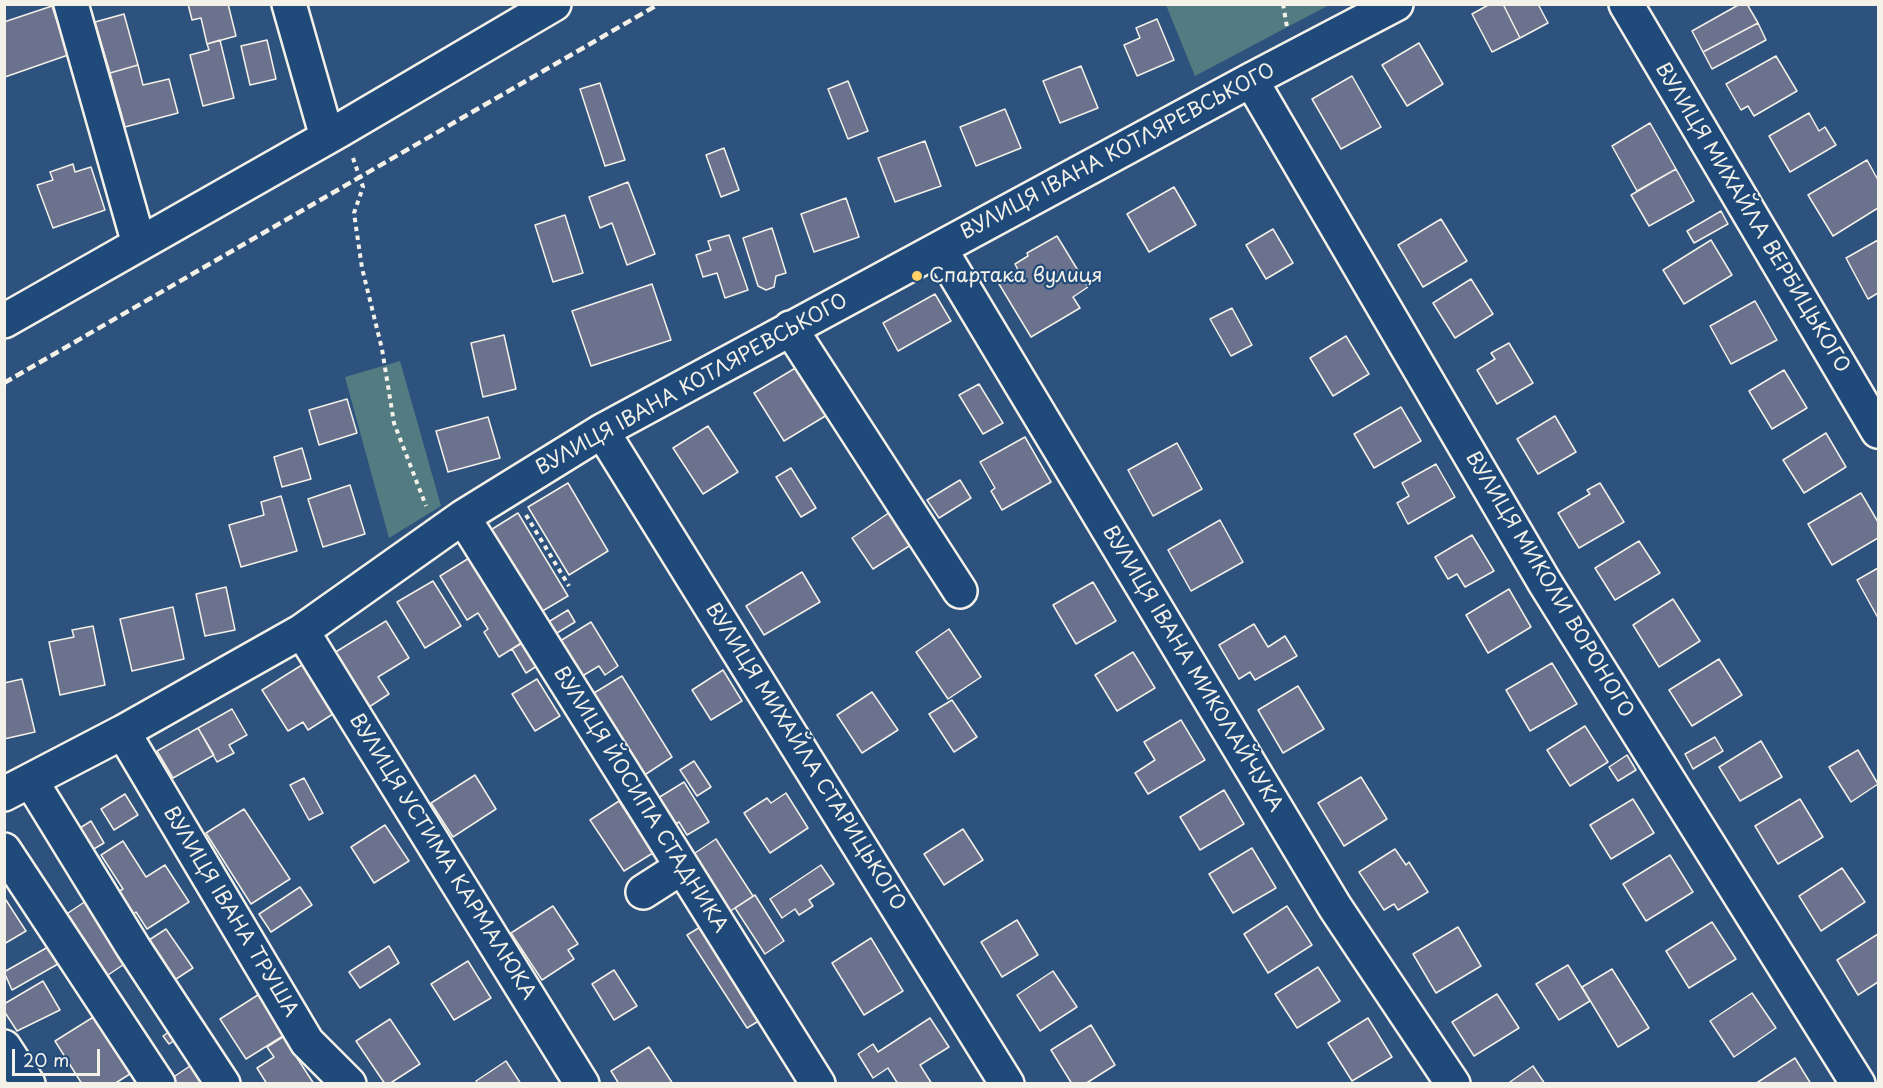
<!DOCTYPE html>
<html>
<head>
<meta charset="utf-8">
<style>
	body { margin:0 }
	#map { position:relative; width:1883px; height:1088px; overflow:hidden; background:#2e527e; font-family:"Playpen Sans",sans-serif }
	canvas { display:block }
	.frame { position:absolute; inset:0; border:6px solid #f4f1e8; pointer-events:none }
	.scale { position:absolute; left:12px; top:1049px; width:88px; height:27px; box-sizing:border-box; border:3px solid #f4f1e8; border-top:0; padding-left:8px; font-size:18px; line-height:21px; white-space:nowrap; color:#f4f1e8; -webkit-text-stroke:4px #1f4a7a; paint-order:stroke }
</style>
</head>
<body>
<div id="map">
<canvas width="1883" height="1088"></canvas>
<div class="frame"></div>
<div class="scale">20 m</div>
</div>
<script>
const ctx = document.querySelector('canvas').getContext('2d');
ctx.lineJoin = 'round';
function fillPath(path, color) {
  ctx.fillStyle = color;
  ctx.fill(path, 'evenodd');
}
function poly(rows) {
  const path = new Path2D();
  for (const r of rows) {
    path.moveTo(r[0], r[1]);
    for (let i = 2; i < r.length; i += 2) path.lineTo(r[i], r[i + 1]);
  }
  return path;
}
function strokePath(path, color, width, dash) {
  ctx.strokeStyle = color;
  ctx.lineWidth = width;
  ctx.lineCap = dash ? 'butt' : 'round';
  ctx.setLineDash(dash || []);
  ctx.stroke(path);
}
function label(font, color, halo, rows, align = 'center') {
  ctx.font = font + ' "Playpen Sans",sans-serif';
  ctx.lineWidth = 4.5;
  ctx.setLineDash([]);
  ctx.textBaseline = 'middle';
  ctx.strokeStyle = halo;
  ctx.fillStyle = color;
  for (const [text, x, y, turn = 0] of rows) {
    ctx.save();
    ctx.translate(x, y);
    ctx.rotate((+turn || 0) * Math.PI / 180);
    ctx.textAlign = isNaN(turn) ? turn : align;
    if (halo) ctx.strokeText(text, 0, 0);
    ctx.fillText(text, 0, 0);
    ctx.restore();
  }
}
fillPath(poly([
	[1166,5,1329,5,1195,76],
	[400,361,441,506,389,538,345,377]
]), '#537b82');
const building = poly([
	[188,4,228,4,236,36,207,44,201,18,192,20,188,4],
	[1490,4,1503,4,1520,38,1492,52,1472,14,1490,4],
	[1503,4,1538,4,1548,23,1520,38,1503,4],
	[1740,4,1747,4,1758,23,1703,52,1692,31,1740,4],
	[52,6,68,55,5,77,4,22,52,6],
	[124,14,138,65,110,73,95,22,124,14],
	[1157,19,1174,60,1137,76,1124,45,1140,38,1136,28,1157,19],
	[1758,23,1766,40,1712,69,1703,52,1758,23],
	[220,40,234,98,203,106,190,55,209,50,207,44,220,40],
	[267,40,276,79,250,85,241,46,267,40],
	[1419,43,1443,84,1407,106,1382,65,1419,43],
	[1776,56,1797,91,1754,116,1748,106,1741,110,1726,84,1776,56],
	[138,65,143,85,169,79,178,113,125,127,110,73,138,65],
	[1081,66,1098,108,1060,123,1043,81,1081,66],
	[1352,76,1381,127,1341,149,1312,99,1352,76],
	[848,81,868,131,848,139,828,89,848,81],
	[600,83,625,160,605,166,580,89,600,83],
	[1005,109,1021,148,976,166,960,127,1005,109],
	[1809,113,1819,131,1825,127,1836,145,1790,172,1769,136,1809,113],
	[1650,123,1676,169,1637,191,1612,146,1650,123],
	[925,141,941,186,895,202,878,158,925,141],
	[724,148,739,190,721,197,706,155,724,148],
	[1867,160,1878,180,1878,208,1833,236,1808,195,1867,160],
	[73,164,75,172,91,167,105,210,53,228,37,185,53,180,50,172,73,164],
	[1676,169,1694,201,1649,226,1631,195,1676,169],
	[628,182,655,254,627,265,612,223,600,228,589,197,628,182],
	[1174,187,1196,225,1149,252,1127,214,1174,187],
	[846,198,859,237,814,252,801,214,846,198],
	[1721,211,1728,224,1694,243,1687,231,1721,211],
	[565,215,583,273,553,282,535,225,565,215],
	[1441,219,1467,261,1423,287,1398,245,1441,219],
	[772,228,786,273,776,276,774,287,766,290,758,286,743,238,772,228],
	[1273,229,1293,263,1266,279,1246,245,1273,229],
	[729,235,748,290,725,298,717,273,703,277,696,255,711,250,708,241,729,235],
	[1057,236,1088,287,1073,297,1080,308,1031,337,999,284,1019,272,1015,264,1028,256,1027,253,1057,236],
	[1711,240,1732,275,1684,304,1663,270,1711,240],
	[1878,240,1878,293,1868,299,1846,258,1878,240],
	[1471,279,1493,314,1455,338,1433,303,1471,279],
	[652,284,671,340,591,366,572,311,652,284],
	[935,294,951,321,898,351,883,323,935,294],
	[1755,301,1777,340,1731,364,1710,326,1755,301],
	[1232,308,1252,345,1231,356,1210,319,1232,308],
	[504,335,516,389,483,397,471,343,504,335],
	[1346,336,1369,374,1333,396,1310,358,1346,336],
	[1509,343,1533,383,1497,404,1477,370,1495,359,1491,353,1509,343],
	[797,367,827,415,784,441,754,393,797,367],
	[1784,370,1807,408,1772,429,1749,391,1784,370],
	[979,384,1003,423,983,434,959,395,979,384],
	[347,399,357,433,319,445,309,410,347,399],
	[1401,407,1421,441,1374,468,1354,434,1401,407],
	[1555,416,1576,452,1538,474,1517,439,1555,416],
	[488,417,500,458,448,472,436,431,488,417],
	[708,426,738,472,703,494,673,448,708,426],
	[1826,433,1846,467,1804,493,1783,460,1826,433],
	[1025,437,1051,482,1002,510,991,491,995,488,980,462,1025,437],
	[1177,443,1202,489,1153,516,1128,470,1177,443],
	[302,448,311,479,282,487,274,457,302,448],
	[1436,464,1455,497,1408,524,1397,503,1409,496,1402,483,1436,464],
	[791,468,816,508,801,517,776,477,791,468],
	[960,480,971,498,939,518,927,500,960,480],
	[568,483,608,551,569,575,528,507,568,483],
	[1600,483,1624,522,1579,548,1558,513,1590,494,1587,490,1600,483],
	[350,485,365,534,323,547,308,499,350,485],
	[1861,493,1878,522,1878,538,1832,565,1808,524,1861,493],
	[281,496,297,551,241,567,229,525,264,515,261,502,281,496],
	[896,508,917,541,873,569,852,538,896,508],
	[518,513,568,596,534,616,489,531,518,513],
	[1220,520,1243,562,1191,591,1168,550,1220,520],
	[1472,535,1494,571,1465,587,1457,574,1448,579,1435,557,1472,535],
	[1639,541,1660,573,1615,600,1595,568,1639,541],
	[474,555,526,640,499,657,484,632,488,629,478,613,467,620,440,576,474,555],
	[1878,568,1878,618,1857,580,1878,568],
	[802,572,820,602,764,635,746,606,802,572],
	[433,581,461,626,425,648,397,602,433,581],
	[1093,582,1116,621,1076,644,1053,605,1093,582],
	[226,587,235,630,205,636,196,594,226,587],
	[1509,589,1531,627,1488,653,1466,615,1509,589],
	[1673,599,1700,641,1659,667,1633,625,1673,599],
	[173,607,184,659,132,671,120,619,173,607],
	[568,610,575,622,552,636,545,624,568,610],
	[386,621,409,658,378,677,389,694,369,707,334,653,386,621],
	[591,622,618,666,605,675,599,666,574,681,552,646,591,622],
	[1254,624,1268,647,1285,636,1297,656,1255,680,1250,672,1239,679,1219,645,1254,624],
	[93,626,105,685,60,695,49,642,74,637,72,630,93,626],
	[949,629,981,677,948,699,916,652,949,629],
	[529,639,543,662,526,673,512,649,529,639],
	[1133,652,1155,688,1117,711,1095,675,1133,652],
	[1719,659,1742,695,1692,726,1669,690,1719,659],
	[305,663,336,712,308,730,303,722,288,731,262,690,305,663],
	[1552,663,1577,704,1530,731,1506,690,1552,663],
	[723,670,742,701,711,720,692,690,723,670],
	[622,676,672,757,640,778,589,696,622,676],
	[22,679,35,732,4,739,4,683,22,679],
	[537,679,560,716,535,731,512,694,537,679],
	[1298,686,1324,729,1283,753,1258,710,1298,686],
	[872,692,898,730,862,753,837,715,872,692],
	[952,700,977,737,954,752,929,714,952,700],
	[232,709,247,735,229,745,234,753,217,762,198,728,232,709],
	[1181,720,1205,760,1148,794,1135,773,1155,760,1144,742,1181,720],
	[1585,726,1608,762,1570,786,1547,750,1585,726],
	[198,728,214,755,173,778,157,751,198,728],
	[1715,737,1723,751,1693,769,1685,754,1715,737],
	[1761,741,1782,777,1740,801,1719,767,1761,741],
	[1858,750,1878,784,1851,802,1829,767,1858,750],
	[1627,755,1636,770,1618,781,1609,767,1627,755],
	[694,761,711,787,697,796,680,770,694,761],
	[475,775,496,809,453,837,431,803,475,775],
	[1361,777,1387,819,1344,846,1318,803,1361,777],
	[304,778,323,813,309,820,290,785,304,778],
	[684,782,709,822,687,835,679,822,666,830,650,803,684,782],
	[1224,790,1244,824,1200,850,1180,817,1224,790],
	[786,793,808,828,770,853,744,813,767,798,771,803,786,793],
	[125,794,138,815,114,830,101,809,125,794],
	[1633,799,1654,833,1611,859,1590,825,1633,799],
	[1800,799,1823,837,1778,864,1755,826,1800,799],
	[619,801,653,853,624,871,590,820,619,801],
	[244,809,290,879,251,904,206,833,244,809],
	[91,821,104,843,92,850,80,828,91,821],
	[385,825,409,861,374,883,351,847,385,825],
	[963,829,983,860,944,885,924,854,963,829],
	[716,839,753,896,726,914,689,857,716,839],
	[123,841,146,877,165,865,189,902,147,929,136,912,131,916,116,893,123,889,101,855,123,841],
	[1252,848,1276,888,1233,913,1209,874,1252,848],
	[1395,849,1406,865,1409,862,1428,892,1398,910,1394,904,1384,910,1359,872,1395,849],
	[1670,855,1693,892,1646,921,1623,884,1670,855],
	[821,865,834,884,809,900,813,906,799,915,795,909,782,918,770,899,821,865],
	[1842,868,1865,902,1821,931,1799,896,1842,868],
	[300,887,312,905,271,932,259,914,300,887],
	[755,895,784,941,765,954,735,908,755,895],
	[4,897,26,931,4,944,4,897],
	[89,899,129,961,105,977,65,915,89,899],
	[553,906,578,944,568,950,574,959,542,980,511,933,553,906],
	[1287,906,1312,945,1268,973,1244,934,1287,906],
	[1017,920,1038,955,1002,977,981,942,1017,920],
	[1712,922,1736,959,1689,988,1666,951,1712,922],
	[707,923,767,1016,747,1028,687,935,707,923],
	[1458,927,1481,966,1436,993,1413,954,1458,927],
	[166,929,193,968,170,983,151,954,156,951,149,940,166,929],
	[1878,934,1878,982,1858,995,1837,960,1878,934],
	[871,938,903,991,864,1015,832,963,871,938],
	[389,946,399,963,360,988,349,972,389,946],
	[48,947,58,964,12,990,4,972,48,947],
	[468,961,491,998,454,1020,431,984,468,961],
	[1568,965,1590,1001,1559,1020,1536,984,1568,965],
	[1318,967,1340,1001,1297,1028,1275,994,1318,967],
	[1612,969,1649,1028,1618,1047,1582,987,1612,969],
	[614,970,637,1006,614,1020,592,984,614,970],
	[1053,971,1077,1007,1040,1031,1017,995,1053,971],
	[43,981,60,1010,17,1031,4,1011,4,1004,43,981],
	[261,993,286,1034,246,1059,220,1019,261,993],
	[1752,993,1776,1028,1734,1057,1710,1021,1752,993],
	[1497,994,1519,1028,1474,1056,1452,1022,1497,994],
	[95,1016,130,1074,114,1084,82,1084,55,1041,95,1016],
	[930,1018,949,1047,920,1065,932,1084,898,1084,888,1068,873,1078,858,1054,873,1044,878,1052,930,1018],
	[1368,1018,1392,1057,1352,1081,1328,1043,1368,1018],
	[390,1019,420,1064,389,1084,385,1084,356,1041,390,1019],
	[1091,1025,1115,1065,1085,1084,1072,1084,1051,1050,1091,1025],
	[175,1028,181,1036,169,1044,163,1036,175,1028],
	[286,1035,293,1046,290,1047,314,1084,267,1084,257,1068,274,1057,267,1047,286,1035],
	[649,1047,673,1084,619,1084,611,1071,649,1047],
	[1795,1058,1811,1084,1755,1084,1795,1058],
	[506,1061,521,1084,478,1084,476,1081,506,1061],
	[193,1064,206,1084,172,1084,169,1080,193,1064],
	[1533,1066,1545,1084,1507,1084,1533,1066]
]);
fillPath(building, '#6b728e');
strokePath(building, '#f4f1e8', 1.5);
const minor = poly([
	[71,4,139,244],
	[289,4,327,137],
	[1626,4,1878,431],
	[1251,80,1545,583,1858,1084],
	[940,249,1335,907,1453,1084],
	[4,321,340,130,554,4],
	[790,328,960,591],
	[602,431,1007,1084],
	[463,517,818,1084],
	[302,631,582,1084],
	[123,732,307,1042,349,1084],
	[31,781,133,947,223,1084],
	[4,794,123,732,302,631,463,517,602,431,1251,80,1396,4],
	[4,850,158,1084],
	[643,892,682,867],
	[4,1047,28,1084]
]);
strokePath(minor, '#f4f1e8', 38);
strokePath(poly([
	[1283,4,1287,27],
	[353,158,363,187,354,213,362,268,382,349,394,423,426,506],
	[526,515,569,586]
]), '#f4f1e8', 4, [4.5, 4.5]);
strokePath(minor, '#1f4a7a', 33);
strokePath(poly([
	[4,383,659,4]
]), '#f4f1e8', 4.5, [9, 4.5]);
for (const [x, y, r, color] of [
	[917,276,6,"#ffd166"]
]) {
  const dot = new Path2D();
  dot.arc(x, y, r, 0, 2 * Math.PI);
  ctx.fillStyle = color;
  ctx.fill(dot);
  strokePath(dot, '#1f4a7a', 2);
}
label('20px', '#f4f1e8', '#1f4a7a', [
	["ВУЛИЦЯ ІВАНА КОТЛЯРЕВСЬКОГО",1118,152,-28],
	["ВУЛИЦЯ МИХАЙЛА ВЕРБИЦЬКОГО",1752,218,59],
	["ВУЛИЦЯ ІВАНА КОТЛЯРЕВСЬКОГО",692,385,-29],
	["ВУЛИЦЯ МИКОЛИ ВОРОНОГО",1549,585,59],
	["ВУЛИЦЯ ІВАНА МИКОЛАЙЧУКА",1192,669,59],
	["ВУЛИЦЯ МИХАЙЛА СТАРИЦЬКОГО",805,757,58],
	["ВУЛИЦЯ ЙОСИПА СТАДНИКА",640,800,58],
	["ВУЛИЦЯ УСТИМА КАРМАЛЮКА",442,857,58],
	["ВУЛИЦЯ ІВАНА ТРУША",230,912,59]
]);
label('20px', '#f4f1e8', '#1f4a7a', [
	["Спартака вулиця",929,276]
], 'left');
</script>
</body>
</html>
